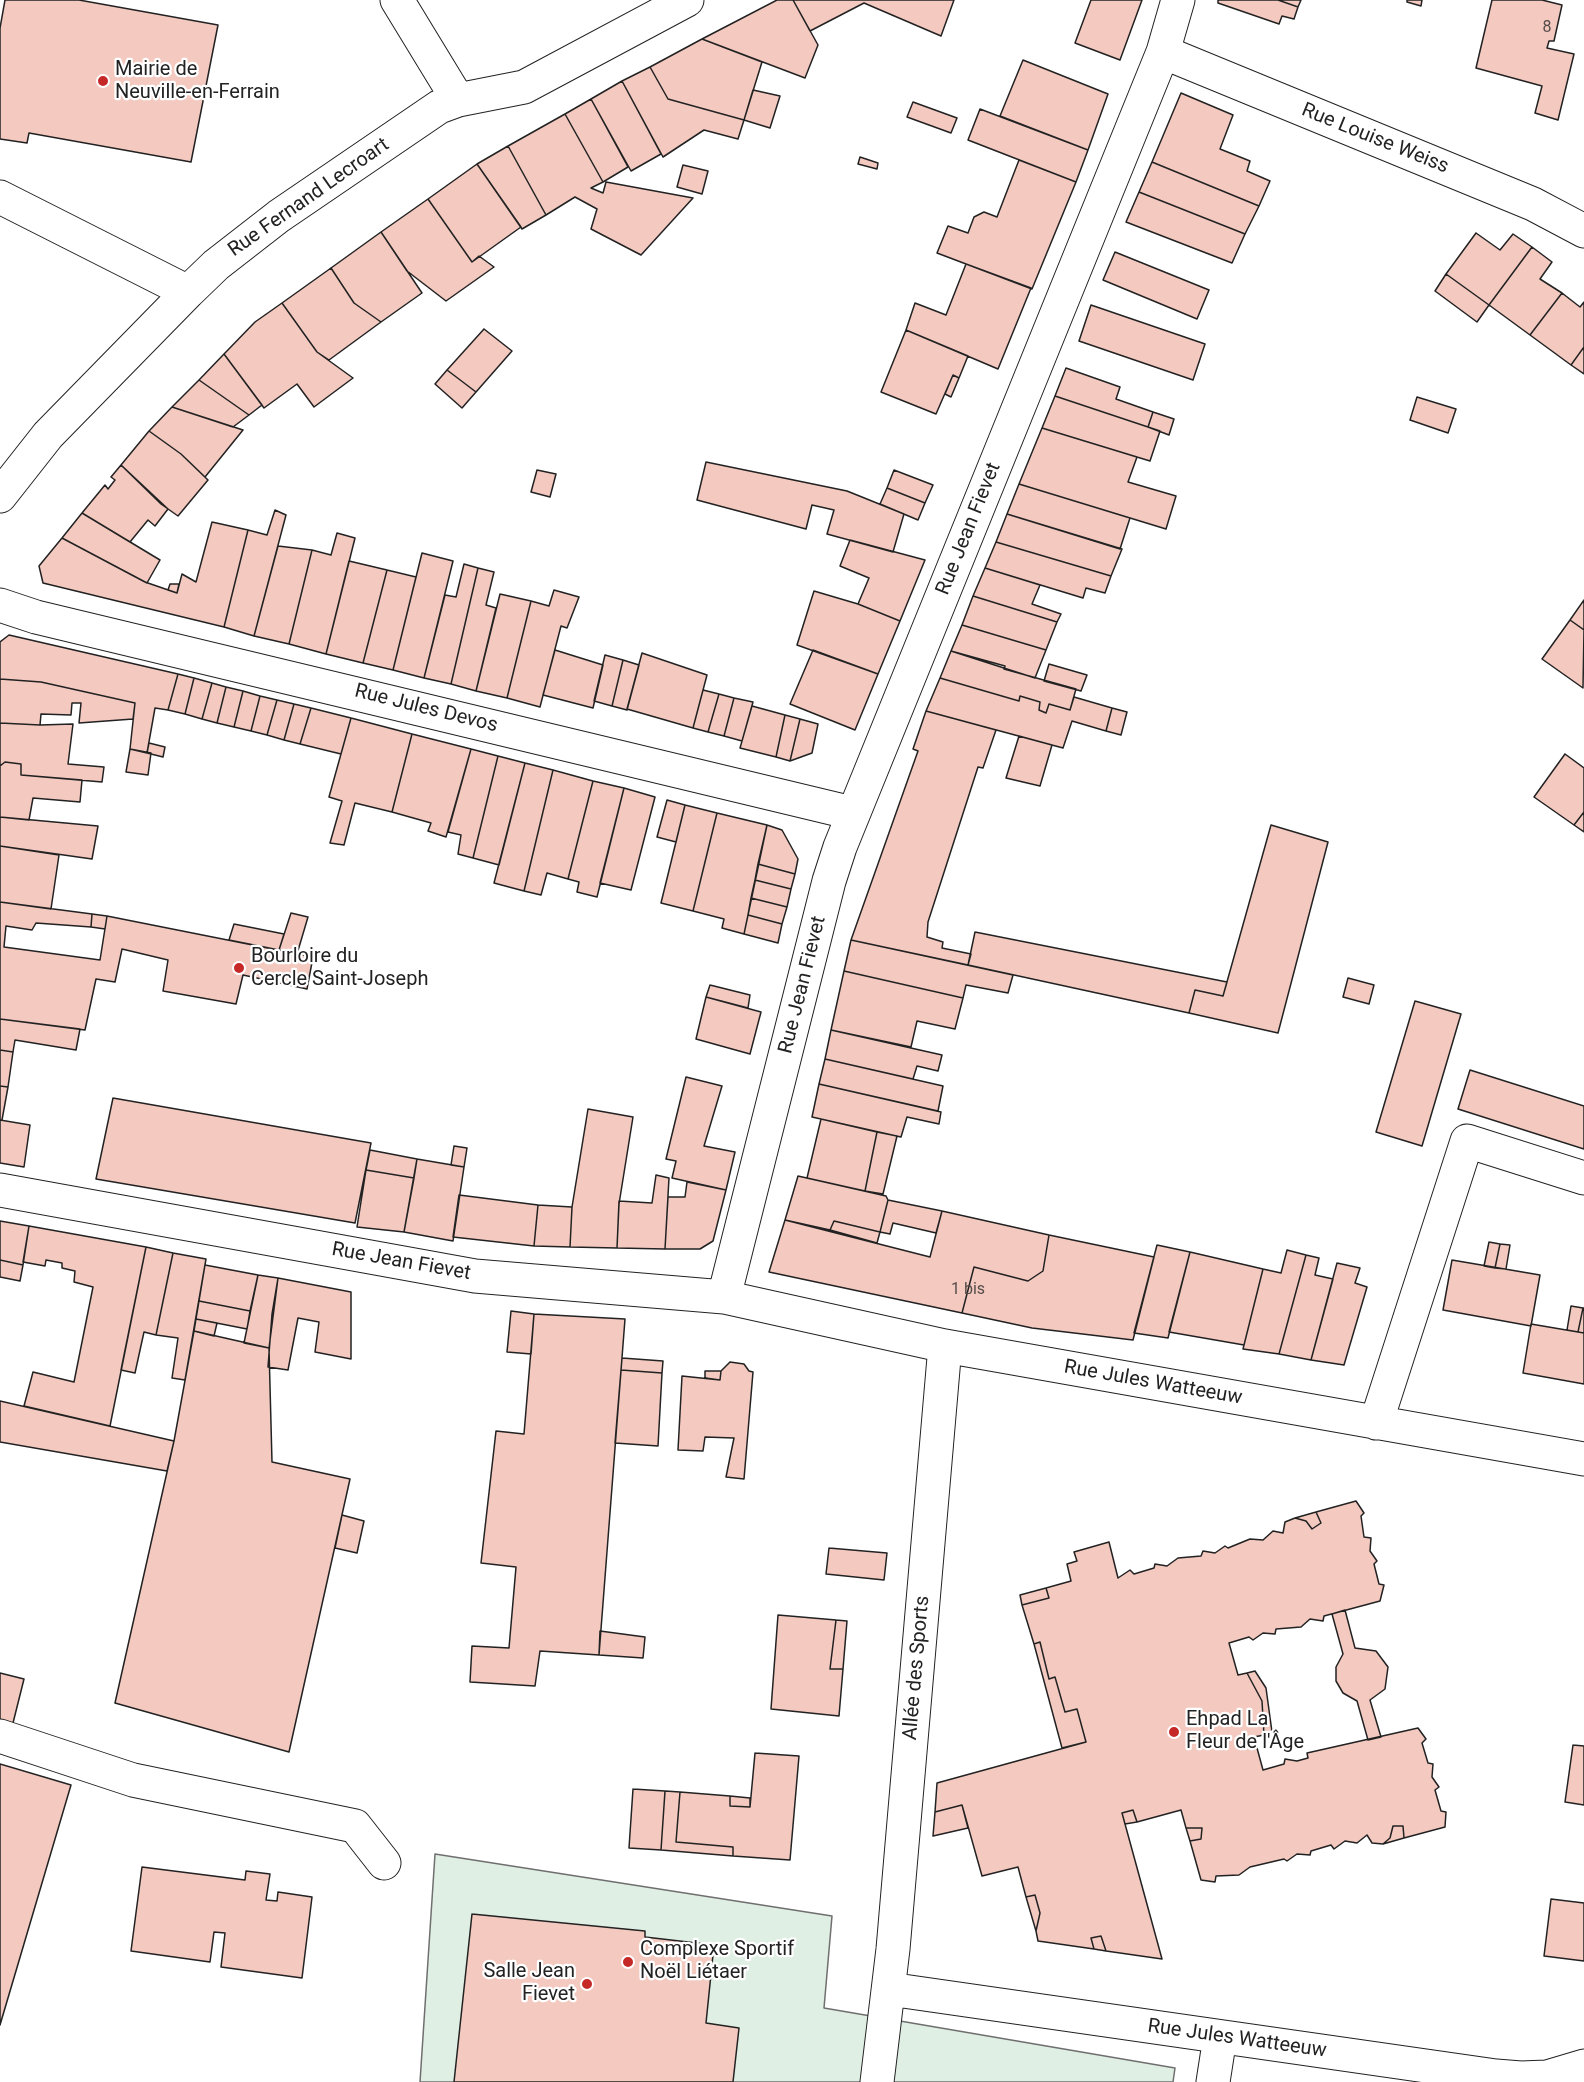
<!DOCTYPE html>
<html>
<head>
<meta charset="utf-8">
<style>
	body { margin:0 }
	canvas { display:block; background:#fff }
</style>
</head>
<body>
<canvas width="1584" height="2082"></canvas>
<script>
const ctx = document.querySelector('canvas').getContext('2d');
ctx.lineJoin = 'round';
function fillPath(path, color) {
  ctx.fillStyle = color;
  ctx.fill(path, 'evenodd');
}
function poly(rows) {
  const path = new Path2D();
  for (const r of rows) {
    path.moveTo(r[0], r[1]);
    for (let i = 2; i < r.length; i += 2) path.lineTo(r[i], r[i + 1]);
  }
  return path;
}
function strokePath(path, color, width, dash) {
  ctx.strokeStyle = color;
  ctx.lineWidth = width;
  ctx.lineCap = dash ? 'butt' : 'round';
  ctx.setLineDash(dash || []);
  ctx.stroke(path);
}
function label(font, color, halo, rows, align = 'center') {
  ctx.font = font + ' Roboto,sans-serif';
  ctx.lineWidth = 4.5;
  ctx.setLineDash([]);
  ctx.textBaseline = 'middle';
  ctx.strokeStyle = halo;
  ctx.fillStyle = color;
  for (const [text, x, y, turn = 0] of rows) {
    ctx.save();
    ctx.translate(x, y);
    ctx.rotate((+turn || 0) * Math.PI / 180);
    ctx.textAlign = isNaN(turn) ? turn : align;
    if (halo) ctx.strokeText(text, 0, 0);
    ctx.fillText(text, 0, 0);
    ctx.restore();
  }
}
const green = poly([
	[435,1854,832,1916,824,2008,1175,2068,1173,2082,420,2082,435,1854]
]);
fillPath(green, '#e0efe3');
strokePath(green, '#6f6f6f', 1.5);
const building = poly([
	[5,0,79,0,218,25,191,162,29,133,27,143,0,139,0,28,5,0],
	[777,0,793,0,818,45,805,78,702,39,777,0],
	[793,0,954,0,941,36,864,3,810,31,793,0],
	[1091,0,1142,0,1120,60,1075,43,1091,0],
	[1218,0,1278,0,1298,7,1294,19,1282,16,1279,24,1218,3,1218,0],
	[1278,0,1301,0,1298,7,1278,0],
	[1407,0,1422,0,1421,6,1407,2,1407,0],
	[1492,0,1542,0,1562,5,1554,41,1549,41,1547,48,1574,54,1558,120,1535,113,1542,86,1476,68,1492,0],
	[702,39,762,62,744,120,668,99,650,67,702,39],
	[1023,60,1108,94,1088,150,1000,116,1023,60],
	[650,67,668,99,744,120,738,139,704,130,663,157,622,81,650,67],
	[622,81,661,154,631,171,591,99,622,81],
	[753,90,780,96,770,128,744,120,753,90],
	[1181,93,1233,115,1220,149,1250,161,1247,171,1270,181,1259,206,1152,162,1181,93],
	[591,99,628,167,603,182,565,114,591,99],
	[913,102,957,118,951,133,907,117,913,102],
	[980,109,1088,150,1076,182,968,140,980,109],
	[565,114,603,182,591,188,603,193,606,182,693,198,641,255,591,229,597,209,575,197,546,215,508,146,565,114],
	[508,146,546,215,522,229,477,164,508,146],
	[860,157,878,163,877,169,858,164,860,157],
	[1019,160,1076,182,1032,289,937,253,948,226,968,233,974,217,984,212,997,217,1019,160],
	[1152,162,1259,206,1245,234,1139,192,1152,162],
	[477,164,521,227,472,262,428,199,477,164],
	[683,165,708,171,702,194,677,187,683,165],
	[1139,192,1245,234,1232,263,1126,222,1139,192],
	[428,199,472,262,479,256,494,267,446,301,407,271,381,232,428,199],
	[381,232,422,293,381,322,354,303,331,268,381,232],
	[1476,233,1500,250,1513,234,1532,247,1489,305,1446,274,1476,233],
	[1532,247,1552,262,1540,279,1562,293,1530,335,1489,305,1532,247],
	[1115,252,1209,290,1197,319,1103,280,1115,252],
	[966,264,1031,288,998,369,906,330,915,303,946,315,966,264],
	[331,268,354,303,381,322,329,360,317,352,282,303,331,268],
	[1446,274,1489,305,1477,322,1435,291,1446,274],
	[1562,293,1580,307,1584,302,1584,347,1571,365,1530,335,1562,293],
	[282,303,317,352,353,378,314,407,297,384,264,408,224,354,255,322,282,303],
	[1091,305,1205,344,1193,380,1079,341,1091,305],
	[484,329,512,351,476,392,447,370,484,329],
	[906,330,968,356,959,378,953,375,936,414,881,392,906,330],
	[1584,347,1584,374,1571,365,1584,347],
	[224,354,262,405,249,415,199,380,224,354],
	[1066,368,1120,387,1116,399,1153,412,1148,427,1055,396,1066,368],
	[447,370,476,392,462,408,435,384,447,370],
	[953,375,959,378,951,397,945,394,953,375],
	[199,380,249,415,233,427,172,407,199,380],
	[1055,396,1160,431,1150,461,1042,428,1055,396],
	[1417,397,1456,409,1448,433,1410,420,1417,397],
	[172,407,243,430,205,477,181,454,149,431,172,407],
	[1153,412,1174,419,1169,435,1148,427,1153,412],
	[1042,428,1137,457,1128,482,1176,496,1166,529,1019,484,1042,428],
	[149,431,181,454,208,480,178,516,161,504,121,465,149,431],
	[706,462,847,491,904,514,893,552,827,534,834,510,812,505,806,529,697,500,706,462],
	[121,465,168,509,155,526,148,520,130,542,82,513,105,485,108,489,115,480,111,477,121,465],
	[537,470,556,474,550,497,531,492,537,470],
	[894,470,933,485,925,503,887,488,894,470],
	[1019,484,1130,518,1120,549,1007,514,1019,484],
	[887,488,925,503,918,520,880,504,887,488],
	[275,510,286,515,254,636,224,627,248,530,267,535,275,510],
	[82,513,160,560,147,583,62,538,82,513],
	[1007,514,1122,549,1111,576,996,542,1007,514],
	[212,522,248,530,224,627,43,583,39,566,62,538,145,582,177,593,182,574,196,582,212,522],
	[337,533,355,538,326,654,289,644,312,550,331,555,337,533],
	[850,540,925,560,900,621,858,604,869,578,840,566,850,540],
	[996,542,1111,576,1105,593,1086,588,1083,598,985,568,996,542],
	[278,546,312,550,289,644,254,636,278,546],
	[422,553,453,561,424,678,393,670,422,553],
	[349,561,387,570,363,663,326,654,349,561],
	[464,564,478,568,451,684,424,678,445,595,456,597,464,564],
	[478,568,494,572,486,605,496,608,476,691,451,684,478,568],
	[985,568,1040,585,1032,604,1061,614,1057,622,973,596,985,568],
	[387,570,416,577,393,670,363,663,387,570],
	[170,584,179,584,177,593,168,590,170,584],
	[554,590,579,597,567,628,561,626,540,707,507,698,531,601,549,606,554,590],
	[814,591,858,604,900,621,878,674,797,645,814,591],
	[500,594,531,601,507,698,476,691,500,594],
	[973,596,1057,622,1046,650,962,625,973,596],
	[1584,600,1584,630,1570,620,1584,600],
	[1570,620,1584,630,1583,688,1542,659,1570,620],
	[962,625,1046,650,1035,678,951,651,962,625],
	[9,635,178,674,168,710,155,708,147,753,130,749,135,703,41,682,0,679,0,642,9,635],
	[555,650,603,665,593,708,543,695,555,650],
	[813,650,878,674,855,730,790,704,813,650],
	[951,651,1005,666,1004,669,1076,689,1070,710,1049,704,1046,713,1039,710,1040,702,1020,696,1019,701,940,678,951,651],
	[642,653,707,675,693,728,627,709,642,653],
	[605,655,623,660,612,706,594,701,605,655],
	[623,660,639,665,627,710,612,706,623,660],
	[1049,664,1087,675,1081,691,1044,681,1049,664],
	[178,674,194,678,185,714,168,710,178,674],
	[194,678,212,683,202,719,185,714,194,678],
	[940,678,1019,701,1020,696,1040,702,1039,710,1046,713,1049,704,1070,710,1074,697,1112,708,1106,731,1072,721,1063,748,926,711,940,678],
	[0,679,41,682,135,703,133,719,79,723,81,703,72,703,71,715,41,714,40,725,0,723,0,679],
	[212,683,226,687,217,723,202,719,212,683],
	[226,687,243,691,234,727,217,723,226,687],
	[703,690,719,694,708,732,693,728,703,690],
	[243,691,260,696,251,731,234,727,243,691],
	[719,694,734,698,724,736,708,732,719,694],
	[260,696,277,700,267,735,251,731,260,696],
	[734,698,753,702,742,741,724,736,734,698],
	[277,700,294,704,284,740,267,735,277,700],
	[294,704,311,708,300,744,284,740,294,704],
	[752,706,785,715,776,757,740,748,752,706],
	[311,708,351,718,341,754,300,744,311,708],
	[1112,708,1127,712,1121,735,1106,731,1112,708],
	[926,711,996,730,983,768,978,767,928,922,927,937,943,942,942,948,971,954,968,965,851,940,918,751,913,749,926,711],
	[785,715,800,719,790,761,776,757,785,715],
	[351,718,412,734,392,812,355,803,344,845,330,843,342,801,329,797,351,718],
	[800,719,818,724,812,753,790,761,800,719],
	[0,723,40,725,73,724,68,764,104,767,102,782,21,775,21,764,5,762,0,766,0,723],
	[412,734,471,749,446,837,428,831,431,823,392,812,412,734],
	[1019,736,1052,745,1040,786,1006,778,1019,736],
	[149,743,165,747,163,757,147,753,149,743],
	[130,749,151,753,148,775,126,772,130,749],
	[471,749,498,756,473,858,458,854,461,835,448,832,471,749],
	[1565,754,1584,768,1584,812,1574,825,1534,797,1565,754],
	[498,756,525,763,499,865,473,858,498,756],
	[5,762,21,764,21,775,82,780,80,802,33,798,29,820,0,817,0,766,5,762],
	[525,763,553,770,524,891,494,883,525,763],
	[553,770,593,781,568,879,547,873,541,895,524,891,553,770],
	[593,781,624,788,597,897,577,892,579,882,568,879,593,781],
	[624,788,655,797,631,890,600,883,624,788],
	[667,800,685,805,676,842,657,837,667,800],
	[685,805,717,813,693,911,661,903,685,805],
	[1584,812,1584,832,1574,825,1584,812],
	[717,813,767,825,744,934,722,928,724,919,693,911,717,813],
	[0,817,98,826,92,859,0,846,0,817],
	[767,825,782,830,798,859,795,874,758,864,767,825],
	[1271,825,1328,842,1278,1033,1189,1013,1195,990,1223,996,1271,825],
	[0,846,59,855,51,909,0,902,0,846],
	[758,864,795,874,791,889,755,880,758,864],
	[755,880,791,889,787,907,751,898,755,880],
	[751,898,787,907,782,924,748,915,751,898],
	[0,902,92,914,91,927,36,923,32,930,6,926,4,947,100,960,107,916,313,957,307,989,243,975,236,1004,163,991,168,960,122,949,115,982,96,979,85,1030,0,1019,0,902],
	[291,913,308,917,297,954,279,950,291,913],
	[92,914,107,916,105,929,91,927,92,914],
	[748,915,782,924,778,943,744,934,748,915],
	[234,924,284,934,279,950,229,940,234,924],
	[975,932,1227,982,1223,996,1195,990,1189,1013,968,965,975,932],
	[851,940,1013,975,1008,993,966,985,963,998,844,971,851,940],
	[844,971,963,998,955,1029,917,1021,911,1047,831,1030,844,971],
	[1348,978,1374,985,1369,1004,1343,997,1348,978],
	[710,985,750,995,748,1008,706,997,710,985],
	[706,997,761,1012,750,1054,696,1039,706,997],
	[1415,1001,1461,1014,1422,1146,1376,1132,1415,1001],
	[0,1019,80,1029,76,1050,15,1040,13,1052,0,1050,0,1019],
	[831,1030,942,1055,938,1071,917,1066,913,1079,825,1059,831,1030],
	[0,1050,13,1052,8,1087,0,1086,0,1050],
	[825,1059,943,1086,938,1111,819,1084,825,1059],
	[1470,1070,1584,1106,1584,1149,1458,1109,1470,1070],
	[686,1077,722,1086,704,1146,735,1152,726,1190,672,1178,676,1161,666,1159,686,1077],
	[819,1084,941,1112,939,1124,907,1117,901,1137,812,1117,819,1084],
	[0,1086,8,1087,2,1120,0,1120,0,1086],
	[113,1098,371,1143,355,1223,96,1179,113,1098],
	[588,1109,633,1117,619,1204,617,1248,570,1247,572,1207,588,1109],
	[821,1119,877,1132,865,1191,807,1178,821,1119],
	[0,1120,30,1125,24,1167,0,1163,0,1120],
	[877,1132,897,1136,883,1194,865,1191,877,1132],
	[454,1146,467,1148,464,1167,451,1165,454,1146],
	[370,1150,417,1159,414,1178,366,1170,370,1150],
	[417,1159,464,1167,453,1241,404,1232,417,1159],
	[366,1170,414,1178,404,1232,357,1227,366,1170],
	[656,1175,669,1178,665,1249,617,1248,619,1201,652,1203,656,1175],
	[798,1176,886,1196,888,1200,880,1232,834,1221,830,1230,785,1220,798,1176],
	[687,1182,726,1190,713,1241,700,1249,665,1249,668,1197,685,1197,687,1182],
	[459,1195,538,1205,534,1246,453,1237,459,1195],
	[888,1200,942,1211,936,1233,893,1223,890,1234,880,1232,888,1200],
	[538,1205,572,1207,570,1247,534,1246,538,1205],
	[942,1211,1049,1235,1043,1271,1028,1281,974,1267,962,1313,769,1272,785,1220,930,1257,942,1211],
	[0,1221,29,1226,23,1265,0,1260,0,1221],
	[834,1221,880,1232,877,1243,830,1230,834,1221],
	[29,1226,146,1247,110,1426,24,1406,33,1372,74,1382,93,1287,74,1282,75,1271,62,1268,62,1263,46,1260,45,1266,23,1262,29,1226],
	[1049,1235,1154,1257,1133,1340,1032,1328,962,1313,974,1267,1028,1281,1043,1271,1049,1235],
	[1489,1242,1500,1244,1495,1268,1484,1266,1489,1242],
	[1500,1244,1510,1245,1506,1269,1495,1268,1500,1244],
	[1157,1245,1190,1252,1168,1338,1134,1333,1157,1245],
	[146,1247,173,1253,156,1335,144,1332,135,1373,121,1370,146,1247],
	[1287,1250,1306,1255,1279,1354,1243,1349,1263,1269,1281,1273,1287,1250],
	[1190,1252,1263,1269,1244,1345,1169,1332,1190,1252],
	[173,1253,206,1259,185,1380,172,1378,178,1338,156,1335,173,1253],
	[1306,1255,1319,1258,1315,1275,1333,1279,1311,1360,1279,1354,1306,1255],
	[0,1260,23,1265,20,1281,0,1277,0,1260],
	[1452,1260,1540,1275,1531,1326,1443,1310,1452,1260],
	[1337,1263,1360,1268,1355,1283,1367,1287,1344,1365,1311,1360,1337,1263],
	[205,1265,258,1275,250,1311,199,1301,205,1265],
	[258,1275,278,1278,269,1348,244,1343,258,1275],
	[278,1278,351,1292,351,1359,315,1352,319,1322,298,1318,288,1370,268,1367,272,1314,278,1278],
	[199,1301,250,1311,247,1329,196,1319,199,1301],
	[1571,1306,1583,1308,1578,1332,1567,1330,1571,1306],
	[1583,1308,1584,1308,1584,1333,1578,1332,1583,1308],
	[511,1311,534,1314,531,1354,507,1352,511,1311],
	[534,1314,625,1319,599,1655,540,1651,535,1686,470,1682,472,1646,509,1648,516,1567,481,1563,496,1431,524,1434,534,1314],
	[196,1319,217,1323,214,1336,194,1331,196,1319],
	[1531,1324,1584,1333,1584,1384,1523,1373,1531,1324],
	[194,1331,269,1348,272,1462,350,1479,289,1752,115,1703,174,1441,194,1331],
	[622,1358,663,1361,662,1373,621,1370,622,1358],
	[730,1362,744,1364,749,1371,753,1372,744,1479,726,1477,734,1438,705,1437,703,1451,678,1450,682,1376,720,1380,721,1371,730,1362],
	[621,1370,662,1373,658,1446,615,1443,621,1370],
	[705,1371,721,1371,720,1380,705,1378,705,1371],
	[0,1401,174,1441,167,1471,0,1442,0,1401],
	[1356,1501,1364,1513,1361,1516,1364,1537,1371,1538,1370,1551,1377,1561,1374,1564,1379,1584,1384,1585,1380,1601,1324,1616,1323,1621,1310,1619,1301,1627,1276,1629,1275,1634,1263,1633,1253,1640,1249,1637,1229,1643,1238,1675,1247,1673,1262,1701,1264,1735,1254,1737,1263,1770,1284,1764,1285,1759,1297,1761,1308,1758,1307,1753,1418,1728,1426,1739,1422,1743,1428,1763,1433,1764,1432,1777,1439,1787,1435,1790,1441,1811,1446,1812,1445,1827,1404,1838,1403,1826,1393,1826,1390,1838,1383,1844,1372,1843,1367,1835,1357,1843,1345,1841,1334,1849,1331,1845,1311,1851,1310,1855,1297,1854,1287,1861,1284,1859,1250,1867,1239,1875,1216,1876,1215,1882,1201,1880,1190,1841,1201,1839,1202,1828,1186,1828,1181,1810,1137,1822,1133,1810,1122,1813,1162,1959,1106,1951,1101,1936,1091,1938,1094,1949,1038,1941,1036,1931,1040,1913,1035,1895,1026,1897,1018,1867,982,1876,962,1805,935,1812,937,1783,1086,1742,1077,1709,1065,1712,1055,1677,1049,1679,1040,1642,1034,1644,1022,1605,1049,1598,1046,1588,1071,1581,1067,1564,1077,1561,1074,1552,1109,1542,1118,1578,1130,1570,1134,1574,1154,1568,1155,1564,1167,1566,1178,1558,1201,1556,1203,1551,1215,1553,1225,1546,1228,1548,1250,1539,1263,1540,1273,1531,1283,1533,1285,1522,1295,1518,1306,1521,1312,1529,1321,1523,1316,1512,1356,1501],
	[1316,1512,1321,1523,1312,1529,1306,1521,1295,1518,1316,1512],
	[342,1515,364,1521,357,1553,335,1548,342,1515],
	[829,1548,887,1553,884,1580,826,1574,829,1548],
	[1046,1588,1049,1598,1022,1605,1020,1595,1046,1588],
	[1345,1610,1355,1648,1376,1651,1388,1667,1385,1689,1370,1700,1381,1737,1368,1740,1357,1701,1343,1693,1336,1681,1336,1667,1343,1654,1332,1614,1345,1610],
	[778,1615,836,1620,830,1669,843,1669,839,1716,771,1709,778,1615],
	[836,1620,847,1621,843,1669,830,1669,836,1620],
	[600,1631,645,1637,643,1658,599,1655,600,1631],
	[1040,1642,1049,1679,1055,1677,1065,1712,1077,1709,1086,1742,1062,1748,1034,1644,1040,1642],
	[1255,1671,1266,1688,1272,1732,1264,1735,1262,1701,1247,1673,1255,1671],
	[0,1673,24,1679,12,1727,0,1724,0,1673],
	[1573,1745,1584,1746,1584,1805,1565,1802,1573,1745],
	[755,1753,799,1756,790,1860,733,1856,733,1847,676,1842,680,1792,730,1796,730,1806,750,1807,755,1753],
	[0,1764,71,1785,0,2025,0,1764],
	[633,1789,665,1791,661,1850,629,1848,633,1789],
	[665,1791,680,1792,676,1842,733,1847,733,1856,661,1850,665,1791],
	[730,1796,750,1798,750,1807,730,1806,730,1796],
	[962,1805,968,1828,933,1836,935,1812,962,1805],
	[1133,1810,1137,1822,1125,1824,1122,1813,1133,1810],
	[1393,1826,1403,1826,1404,1838,1383,1844,1390,1838,1393,1826],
	[1186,1828,1202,1828,1201,1839,1190,1841,1186,1828],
	[142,1867,245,1880,246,1871,270,1874,266,1900,277,1901,278,1892,312,1897,302,1978,221,1967,225,1933,214,1932,210,1962,131,1951,142,1867],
	[1035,1895,1040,1913,1036,1931,1026,1897,1035,1895],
	[1551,1899,1584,1903,1584,1961,1544,1956,1551,1899],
	[472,1914,645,1931,645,1937,714,1945,706,2023,739,2028,733,2082,454,2082,472,1914],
	[1101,1936,1106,1951,1094,1949,1091,1938,1101,1936]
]);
fillPath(building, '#f3c9c0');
strokePath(building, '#222', 1.5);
const minor = poly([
	[397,0,458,100],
	[1163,52,1533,204,1584,231],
	[0,197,188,292],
	[0,496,48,435,188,292,216,265,279,216,439,107,458,100,524,87,687,0],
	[0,605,36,617,852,813],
	[0,1190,475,1276,724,1297,945,1346,1584,1459],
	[724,1297,829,881,840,847,1163,52,1178,0],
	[1376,1423,1467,1141,1584,1178],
	[0,1736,133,1780,355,1826,384,1863],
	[889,1989,1496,2076,1521,2078,1547,2077,1584,2066],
	[877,2082,893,1949,945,1346],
	[1213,2082,1220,2037]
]);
strokePath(minor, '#222', 35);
strokePath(minor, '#fff', 33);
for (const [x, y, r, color] of [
	[103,81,6,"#c62828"],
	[239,968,6,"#c62828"],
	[1174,1732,6,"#c62828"],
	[628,1962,6,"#c62828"],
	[587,1984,6,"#c62828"]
]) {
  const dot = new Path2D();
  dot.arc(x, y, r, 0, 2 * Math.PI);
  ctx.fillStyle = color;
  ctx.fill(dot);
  strokePath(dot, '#fff', 2);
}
label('16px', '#564c4a', null, [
	["8",1547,28],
	["1 bis",968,1290]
]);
label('20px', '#222', '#fff', [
	["Mairie de",115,70],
	["Neuville-en-Ferrain",115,93],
	["Bourloire du",251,957],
	["Cercle Saint-Joseph",251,980],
	["Ehpad La",1186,1720],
	["Fleur de l'Âge",1186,1743],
	["Complexe Sportif",640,1950],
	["Noël Liétaer",640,1973],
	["Salle Jean",575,1972,"right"],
	["Fievet",575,1995,"right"]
], 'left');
label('20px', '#222', '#fff', [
	["Rue Louise Weiss",1375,139,22],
	["Rue Fernand Lecroart",309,198,-35],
	["Rue Jean Fievet",969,529,-68],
	["Rue Jules Devos",426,709,14],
	["Rue Jean Fievet",803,985,-76],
	["Rue Jean Fievet",401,1262,10],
	["Rue Jules Watteeuw",1153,1383,10],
	["Allée des Sports",917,1668,-85],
	["Rue Jules Watteeuw",1237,2039,8]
]);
</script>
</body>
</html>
